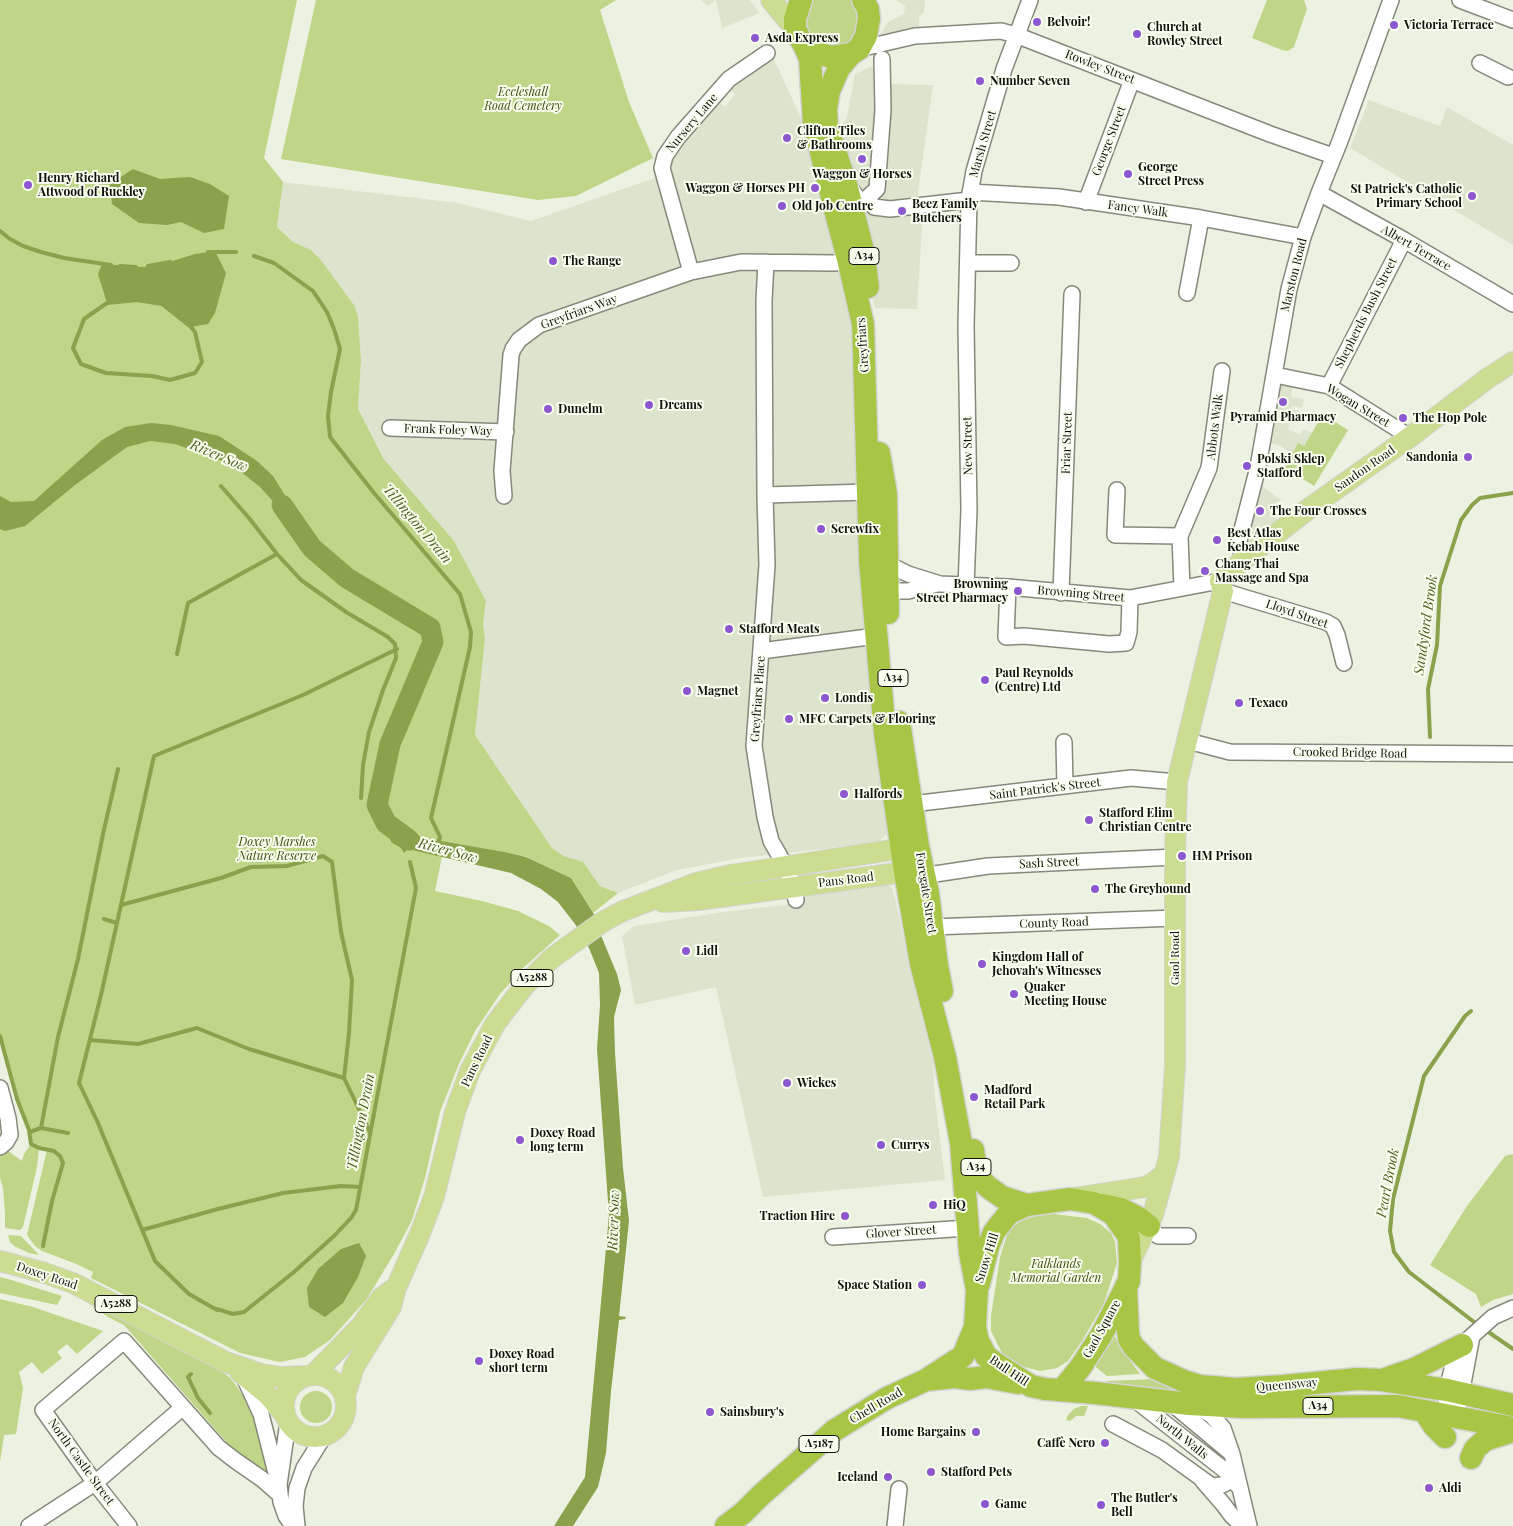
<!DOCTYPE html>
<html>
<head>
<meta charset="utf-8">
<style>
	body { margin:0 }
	canvas { display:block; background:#ecf2e1 }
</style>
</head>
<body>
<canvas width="1513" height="1526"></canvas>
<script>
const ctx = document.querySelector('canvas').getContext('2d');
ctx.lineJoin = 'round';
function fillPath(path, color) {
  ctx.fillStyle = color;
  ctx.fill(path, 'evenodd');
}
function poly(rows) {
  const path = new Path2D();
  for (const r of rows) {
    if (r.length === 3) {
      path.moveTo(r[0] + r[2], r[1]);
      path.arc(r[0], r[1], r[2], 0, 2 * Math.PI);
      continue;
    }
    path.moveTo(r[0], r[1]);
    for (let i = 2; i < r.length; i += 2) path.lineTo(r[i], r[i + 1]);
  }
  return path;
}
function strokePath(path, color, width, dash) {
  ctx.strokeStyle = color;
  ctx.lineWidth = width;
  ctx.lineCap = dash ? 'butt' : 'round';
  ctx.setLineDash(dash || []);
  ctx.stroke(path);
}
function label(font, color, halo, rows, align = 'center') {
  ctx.font = font + ' "Playfair Display",serif';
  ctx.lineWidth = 4;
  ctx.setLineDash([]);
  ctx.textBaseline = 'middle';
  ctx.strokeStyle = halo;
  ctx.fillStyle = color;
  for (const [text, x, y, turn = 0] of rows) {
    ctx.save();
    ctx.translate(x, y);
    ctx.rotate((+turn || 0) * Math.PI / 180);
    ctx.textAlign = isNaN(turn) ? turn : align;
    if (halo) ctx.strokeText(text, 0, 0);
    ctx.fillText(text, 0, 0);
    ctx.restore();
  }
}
fillPath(poly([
	[701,0,750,0,760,13,722,28,716,0,708,6],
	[896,0,925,0,924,12,919,16,919,28,880,34,888,22,904,14,905,6],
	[772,55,808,133,860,325,865,633,888,833,877,843,741,858,677,870,618,893,600,886,583,862,564,856,552,848,475,735,485,638,483,624,486,601,454,541,383,458,367,429,358,409,361,360,358,316,354,305,321,260,311,250,293,242,277,227,283,182,458,203,531,221,669,173,668,161,715,99,725,107,735,94,729,88],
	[889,58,890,84,933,85,917,200,923,213,917,309,875,308,837,131,847,117,855,74],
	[1369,100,1440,126,1447,107,1513,145,1513,245,1350,148],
	[1281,381,1293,383,1291,397,1304,399,1302,408,1292,406,1291,409,1302,412,1300,423,1290,421,1288,429,1300,435,1303,429,1312,433,1304,446,1298,443,1293,454,1280,446,1269,443],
	[1259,484,1281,500,1268,508,1280,524,1258,540,1249,539,1246,536],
	[880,878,892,888,896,901,909,967,933,1061,935,1098,945,1180,763,1197,716,987,635,1005,622,936,634,926,723,912,785,905,815,885]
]), '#dce4cd');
fillPath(poly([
	[0,0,297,0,264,158,283,182,277,227,293,242,311,250,321,260,354,305,358,316,361,360,358,409,383,458,454,541,486,601,483,624,485,638,475,735,552,848,564,856,583,862,600,886,618,893,593,913,571,878,527,857,505,852,445,842,435,891,482,901,518,911,549,926,560,935,522,969,500,994,475,1031,458,1066,440,1112,425,1178,412,1220,394,1254,366,1300,330,1340,305,1357,280,1362,240,1353,91,1278,93,1272,74,1263,42,1251,35,1246,27,1235,47,1150,39,1148,37,1167,23,1227,20,1230,5,1228,5,1213,3,1188,0,1178,0,1152,7,1150,22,1161,24,1154,31,1144,29,1130,17,1099,0,1036],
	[316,0,616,0,600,10,629,102,653,158,576,196,538,200,281,159],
	[810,0,853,0,861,25,850,43,840,48,819,47,804,31],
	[1267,0,1304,0,1307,9,1294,47,1288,51,1282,50,1252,38],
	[1323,414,1348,430,1314,486,1285,468,1298,443,1304,446],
	[1513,1154,1513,1294,1493,1300,1481,1307,1476,1294,1430,1265,1467,1206,1505,1156],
	[1053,1214,1087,1218,1100,1224,1111,1233,1115,1242,1117,1263,1104,1303,1082,1341,1068,1361,1057,1368,1040,1371,1017,1365,1003,1355,991,1331,991,1316,1000,1257,1009,1229,1023,1220,1036,1216],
	[8,1235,21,1236,39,1255,29,1253,14,1246,10,1242],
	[0,1277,8,1279,62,1296,57,1305,0,1293],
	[80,1297,219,1369,228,1376,236,1385,254,1413,269,1476,227,1448,229,1445,124,1325,108,1317],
	[0,1299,33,1307,103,1331,77,1354,67,1344,57,1352,62,1358,42,1374,32,1362,19,1372,23,1388,16,1434,4,1435,0,1462],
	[1114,1335,1121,1348,1140,1374,1107,1376,1093,1365],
	[1154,1379,1211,1399,1105,1384,1107,1381],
	[316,1407,16],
	[1081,1406,1088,1406,1084,1416,1076,1416,1070,1421,1066,1420,1068,1415,1074,1409]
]), '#bfd587');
fillPath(poly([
	[133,169,160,179,190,177,210,184,229,196,224,229,204,233,181,222,167,225,139,223,112,204,110,184],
	[215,251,226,273,215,313,208,324,191,327,162,304,137,300,107,303,98,274,102,264,142,267,160,265,195,254],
	[151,423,171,425,219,436,257,461,273,476,286,497,298,529,260,487,235,467,217,459,175,444,150,441,127,447,75,485,25,526,5,531,0,529,0,496,11,502,34,501,102,440,125,427],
	[386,823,403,824,415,835,437,841,439,836,442,836,441,841,505,852,526,857,571,878,595,916,600,933,617,974,621,990,614,1017,615,1053,623,1168,629,1221,619,1316,626,1317,625,1319,619,1320,611,1391,606,1453,598,1487,573,1526,554,1526,585,1477,609,1215,597,1049,600,1005,599,973,589,948,575,924,558,902,541,889,511,873,408,849,404,853,401,848,391,842],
	[359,1243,366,1256,358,1277,343,1303,325,1317,309,1307,307,1288,318,1269,341,1249]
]), '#8ba24c');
strokePath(poly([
	[0,231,10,239,23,246,41,252,64,258,111,265],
	[208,252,236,252],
	[254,256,274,263,313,291,327,312,334,329,340,349,331,392,328,416,330,437,374,493,460,594,471,632,470,647,431,818,440,837,439,840],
	[120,266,136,267],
	[148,266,170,262],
	[137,300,162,304,191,327,195,332,202,362,195,373,170,380,152,376,106,373,81,364,73,348,84,319,107,303,137,300],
	[221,486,249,518,277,554,301,580,346,612,388,637,395,644,396,658,383,690,369,732,363,765,361,798],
	[177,654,188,603,277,554],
	[1430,737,1428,689,1437,645,1440,586,1461,520,1472,505,1480,498,1513,493],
	[121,905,221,878,251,867,287,866,323,856,332,862,341,932,352,980,349,1033,344,1078],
	[104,919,117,923],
	[1471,1011,1465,1016,1424,1076,1393,1199,1390,1231,1394,1252,1409,1272,1478,1325],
	[0,1036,17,1099,29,1130,31,1144,39,1148,54,1151,60,1156,63,1163,52,1201,43,1246],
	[90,1040,138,1044,197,1028,249,1049,344,1078,370,1132],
	[41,1128,68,1133],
	[30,1132,41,1128,58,1037,78,959,103,834,118,769],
	[142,1230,218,1209,283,1193,341,1186,360,1187],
	[217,1309,233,1314,244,1312,294,1272,335,1235,351,1218,356,1210,416,888,410,862],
	[217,1310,189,1294,155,1261,98,1123,79,1083,101,995,154,756,303,695,397,649],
	[1484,1329,1513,1349],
	[191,1374,188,1377,198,1398,210,1413]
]), '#8ba24c', 4);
strokePath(poly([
	[282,505,312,548,347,578,430,628,433,642,390,744,377,805,386,823,409,840]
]), '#8ba24c', 21);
const minor = poly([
	[1460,0,1513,20],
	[859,49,915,36,1001,31,1016,35,1270,134,1333,156],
	[1480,63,1508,77],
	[849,187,860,201,867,198,877,189,883,110,882,59],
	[970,192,1059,197,1201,218,1303,237],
	[1319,193,1404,240,1513,304],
	[867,198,874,207,890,209,969,200],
	[1086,202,1132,80],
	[766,262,764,301,765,495,767,565,754,746,765,817,771,841,786,867,794,888,796,900],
	[969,263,1011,263],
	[691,272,662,168,665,156,678,137,729,79,767,53],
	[1187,293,1201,218],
	[1275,375,1329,386,1410,437],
	[1329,386,1404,240],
	[390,428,506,432],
	[1117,490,1115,535,1180,536,1209,468,1222,371],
	[765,495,868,492],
	[504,496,502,471,511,355,513,349,519,340,539,325,691,272,741,262,836,263,848,259],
	[1180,536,1182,588],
	[1243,560,1239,541,1258,467,1289,289,1303,237,1319,193,1340,141,1391,0],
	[888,564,908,574,940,584,1008,587,1130,598,1220,581],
	[966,586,969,510,966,326,969,200,974,171,1004,69,1030,0],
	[1008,587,1006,637,1024,636,1109,644,1126,643,1129,632,1130,598],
	[880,591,908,591,938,584],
	[1223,591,1326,622,1333,626,1337,635,1344,663],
	[1061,593,1072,294],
	[761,651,876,636],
	[1188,741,1230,752,1513,754],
	[1064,742,1065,786],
	[912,804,1131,778,1177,782],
	[924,873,935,874,988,866,1175,857],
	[932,927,1176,918],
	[0,1088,8,1118,10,1135,6,1142,0,1147],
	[1149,1226,1158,1236,1188,1236],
	[833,1237,968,1228],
	[243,1375,261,1414,279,1485],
	[1134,1399,1232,1476,1237,1485],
	[1461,1401,1461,1394,1472,1336],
	[1170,1402,1231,1453],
	[1197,1407,1211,1415,1223,1428,1232,1454,1249,1526],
	[1446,1415,1447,1390,1454,1361,1458,1352,1462,1345,1493,1317,1513,1308],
	[288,1422,279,1485,281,1502,286,1516,293,1526],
	[1113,1424,1162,1450,1212,1486,1222,1485,1228,1482,1235,1469],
	[1203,1481,1223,1504,1232,1516,1243,1526],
	[29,1526,95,1483,182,1408],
	[129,1526,95,1483,43,1410,124,1341,219,1448,236,1461,262,1479,280,1495],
	[297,1526,295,1506,297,1488,304,1468,324,1436],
	[895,1526,899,1489]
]);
const major = poly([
	[771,0,795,29],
	[663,902,699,900,905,872,922,873],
	[1074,1198,1145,1187,1153,1183,1163,1175],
	[0,1261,45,1273,73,1283,226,1362,261,1374,280,1377,304,1376],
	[1130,1262,1153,1215,1169,1157,1175,1065,1175,857,1177,782,1223,591,1220,581,1243,560,1311,507,1410,437,1488,378,1513,362],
	[240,1372,268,1395,285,1415],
	[314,1374,361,1326,381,1298,392,1290],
	[315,1406,31],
	[345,1396,354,1367,391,1307,396,1288,419,1236,434,1197,455,1112,470,1071,495,1024,525,985,552,958,604,921,623,911,696,883,730,875,917,846]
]);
const highway = poly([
	[801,0,795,19,795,29,799,37,804,45,812,51,831,57,851,54,859,49,866,36,869,19,868,9,863,0],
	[804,45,810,59,814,124,836,214,848,259,863,324,870,562,885,734,905,872,921,964,945,1057,961,1143,970,1253,977,1290,975,1327,978,1341,986,1356,995,1363,1031,1386,1045,1389,1095,1393,1189,1404,1244,1407,1398,1406,1513,1428],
	[851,54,839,68,829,91,826,109,827,127,846,184,864,254,868,287],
	[879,453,886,494,888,613],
	[899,722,918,846,928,893,937,965,942,991],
	[973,1150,976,1167,980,1179,988,1187,1002,1197,1027,1205],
	[1102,1205,1121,1209,1139,1218,1149,1226],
	[979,1284,988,1247,994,1232,1009,1213,1027,1205,1070,1199,1094,1203,1113,1214,1127,1234,1129,1239,1130,1262,1129,1281,1102,1334,1080,1368,1062,1390],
	[1126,1286,1128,1332,1129,1339,1134,1347,1155,1368,1184,1381,1200,1386,1236,1389,1283,1386,1357,1379,1381,1380,1447,1390,1513,1405],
	[929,1378,963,1356,975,1327],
	[1385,1379,1414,1369,1462,1345],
	[1425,1412,1434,1426,1445,1437],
	[1471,1458,1475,1449,1485,1440,1513,1431],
	[726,1526,743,1513,761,1495,835,1430,887,1398,926,1380,955,1377,970,1379,986,1377,1018,1383]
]);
strokePath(minor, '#85897b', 18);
strokePath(major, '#d4d4d3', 22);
strokePath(highway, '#d4d4d3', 25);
strokePath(minor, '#fff', 15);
strokePath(major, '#cadd90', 20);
strokePath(highway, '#a7c646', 22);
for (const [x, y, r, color] of [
	[1037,22,5,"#8d57cf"],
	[1394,25,5,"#8d57cf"],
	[1137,34,5,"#8d57cf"],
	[755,38,5,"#8d57cf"],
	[980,81,5,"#8d57cf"],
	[787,138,5,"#8d57cf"],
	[862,159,5,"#8d57cf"],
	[1128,174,5,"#8d57cf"],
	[28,185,5,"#8d57cf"],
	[815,188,5,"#8d57cf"],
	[1472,196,5,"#8d57cf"],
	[782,206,5,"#8d57cf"],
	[902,211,5,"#8d57cf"],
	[553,261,5,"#8d57cf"],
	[1283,402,5,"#8d57cf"],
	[649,405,5,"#8d57cf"],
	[548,409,5,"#8d57cf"],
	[1403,418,5,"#8d57cf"],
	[1468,457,5,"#8d57cf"],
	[1247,466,5,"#8d57cf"],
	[1260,511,5,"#8d57cf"],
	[821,529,5,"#8d57cf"],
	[1217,540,5,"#8d57cf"],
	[1205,571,5,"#8d57cf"],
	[1018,591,5,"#8d57cf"],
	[729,629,5,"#8d57cf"],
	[985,680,5,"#8d57cf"],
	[687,691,5,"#8d57cf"],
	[825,698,5,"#8d57cf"],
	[1239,703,5,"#8d57cf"],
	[789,719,5,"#8d57cf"],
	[844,794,5,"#8d57cf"],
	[1089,820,5,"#8d57cf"],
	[1182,856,5,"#8d57cf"],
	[1095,889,5,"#8d57cf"],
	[686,951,5,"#8d57cf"],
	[982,964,5,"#8d57cf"],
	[1014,994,5,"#8d57cf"],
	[787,1083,5,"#8d57cf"],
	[974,1097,5,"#8d57cf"],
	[520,1140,5,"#8d57cf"],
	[881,1145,5,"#8d57cf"],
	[933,1205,5,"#8d57cf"],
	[845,1216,5,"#8d57cf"],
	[922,1285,5,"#8d57cf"],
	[479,1361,5,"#8d57cf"],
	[710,1412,5,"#8d57cf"],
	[976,1432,5,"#8d57cf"],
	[1105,1443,5,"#8d57cf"],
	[931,1472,5,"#8d57cf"],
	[888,1477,5,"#8d57cf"],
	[1429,1488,5,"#8d57cf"],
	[985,1504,5,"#8d57cf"],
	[1101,1505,5,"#8d57cf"]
]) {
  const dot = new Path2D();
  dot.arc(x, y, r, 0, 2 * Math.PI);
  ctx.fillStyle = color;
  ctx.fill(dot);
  strokePath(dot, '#f9ffee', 2);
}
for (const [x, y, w] of [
	[864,256,30],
	[893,678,30],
	[532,978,42],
	[976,1167,30],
	[116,1304,42],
	[1318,1406,30],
	[819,1444,40]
]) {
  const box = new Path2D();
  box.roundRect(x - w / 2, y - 8.5, w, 17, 4);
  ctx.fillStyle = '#f9ffee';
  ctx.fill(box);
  strokePath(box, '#0f110c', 1);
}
label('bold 11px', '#0f110c', null, [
	["A34",864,256],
	["A34",893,678],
	["A5288",532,978],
	["A34",976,1167],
	["A5288",116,1304],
	["A34",1318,1406],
	["A5187",819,1444]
]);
label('bold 12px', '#0f110c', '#f9ffee', [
	["Belvoir!",1047,22],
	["Victoria Terrace",1404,25],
	["Church at",1147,27],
	["Rowley Street",1147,41],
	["Asda Express",765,38],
	["Number Seven",990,81],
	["Clifton Tiles",797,131],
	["& Bathrooms",797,145],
	["George",1138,167],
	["Street Press",1138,181],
	["Waggon & Horses",862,174,"center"],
	["Henry Richard",38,178],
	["Attwood of Ruckley",38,192],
	["Waggon & Horses PH",805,188,"right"],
	["St Patrick's Catholic",1462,189,"right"],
	["Primary School",1462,203,"right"],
	["Beez Family",912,204],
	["Butchers",912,218],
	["Old Job Centre",792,206],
	["The Range",563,261],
	["Dreams",659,405],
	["Dunelm",558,409],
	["Pyramid Pharmacy",1283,417,"center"],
	["The Hop Pole",1413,418],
	["Sandonia",1458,457,"right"],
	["Polski Sklep",1257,459],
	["Stafford",1257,473],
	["The Four Crosses",1270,511],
	["Screwfix",831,529],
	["Best Atlas",1227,533],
	["Kebab House",1227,547],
	["Chang Thai",1215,564],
	["Massage and Spa",1215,578],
	["Browning",1008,584,"right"],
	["Street Pharmacy",1008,598,"right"],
	["Stafford Meats",739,629],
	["Paul Reynolds",995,673],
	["(Centre) Ltd",995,687],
	["Magnet",697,691],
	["Londis",835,698],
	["Texaco",1249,703],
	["MFC Carpets & Flooring",799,719],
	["Halfords",854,794],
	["Stafford Elim",1099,813],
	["Christian Centre",1099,827],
	["HM Prison",1192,856],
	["The Greyhound",1105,889],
	["Lidl",696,951],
	["Kingdom Hall of",992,957],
	["Jehovah's Witnesses",992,971],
	["Quaker",1024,987],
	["Meeting House",1024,1001],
	["Wickes",797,1083],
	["Madford",984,1090],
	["Retail Park",984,1104],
	["Doxey Road",530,1133],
	["long term",530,1147],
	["Currys",891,1145],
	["HiQ",943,1205],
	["Traction Hire",835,1216,"right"],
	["Space Station",912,1285,"right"],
	["Doxey Road",489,1354],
	["short term",489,1368],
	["Sainsbury's",720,1412],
	["Home Bargains",966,1432,"right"],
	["Caffè Nero",1095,1443,"right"],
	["Stafford Pets",941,1472],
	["Iceland",878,1477,"right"],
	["Aldi",1439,1488],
	["The Butler's",1111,1498],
	["Bell",1111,1512],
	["Game",995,1504]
], 'left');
label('12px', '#0f110c', '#f9ffee', [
	["Rowley Street",1100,67,21],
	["Nursery Lane",692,123,-50],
	["George Street",1109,141,-69],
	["Marsh Street",983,144,-74],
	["Fancy Walk",1138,209,8],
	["Albert Terrace",1416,248,30],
	["Marston Road",1294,275,-76],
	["Greyfriars Way",579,312,-20],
	["Shepherds Bush Street",1366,313,-63],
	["Greyfriars",863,345,-94],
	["Wogan Street",1358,406,31],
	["Abbots Walk",1215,427,-83],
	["Frank Foley Way",448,430,2],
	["Friar Street",1067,443,-88],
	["New Street",968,446,-91],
	["Sandon Road",1365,469,-35],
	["Browning Street",1081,594,5],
	["Lloyd Street",1297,614,19],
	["Greyfriars Place",758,699,-86],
	["Crooked Bridge Road",1350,753,1],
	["Saint Patrick's Street",1045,789,-7],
	["Sash Street",1049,863,-3],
	["Pans Road",846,880,-7],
	["Foregate Street",926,893,81],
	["County Road",1054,923,-2],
	["Gaol Road",1175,958,-90],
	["Pans Road",477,1061,-64],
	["Glover Street",901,1232,-4],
	["Snow Hill",987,1258,-72],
	["Doxey Road",47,1276,18],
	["Gaol Square",1102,1329,-61],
	["Bull Hill",1009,1371,34],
	["Queensway",1287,1385,-5],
	["Chell Road",876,1406,-30],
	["North Walls",1182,1437,39],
	["North Castle Street",81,1462,54]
]);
label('italic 12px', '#404e0e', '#f9ffee', [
	["Eccleshall",523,92],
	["Road Cemetery",523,106],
	["Doxey Marshes",277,842],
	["Nature Reserve",277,856],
	["Falklands",1056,1264],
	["Memorial Garden",1056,1278]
]);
label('italic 14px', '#4f5e21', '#f9ffee', [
	["River Sow",219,456,23],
	["Tillington Drain",417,524,50],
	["Sandyford Brook",1426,625,-82],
	["River Sow",448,851,15],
	["Tillington Drain",361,1122,-79],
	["Pearl Brook",1388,1183,-79],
	["River Sow",614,1220,-88]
]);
</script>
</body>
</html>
